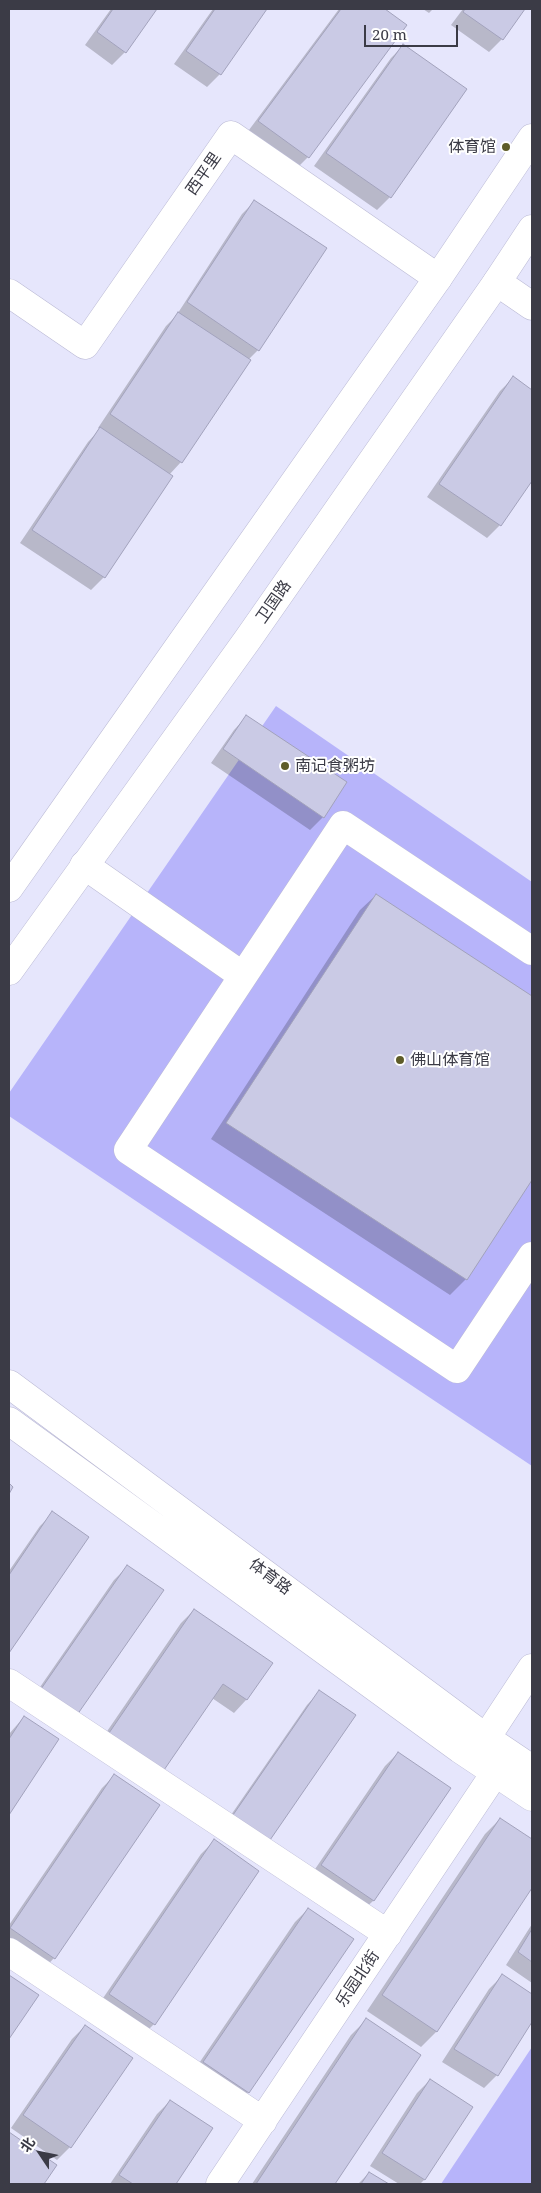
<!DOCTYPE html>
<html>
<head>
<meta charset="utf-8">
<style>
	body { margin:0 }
	#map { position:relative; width:541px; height:2193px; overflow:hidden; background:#e6e6fc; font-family:"Noto Serif","Noto Sans SC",serif }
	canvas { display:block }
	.frame { position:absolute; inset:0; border:10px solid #3b3b46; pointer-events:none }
	.north { position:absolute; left:15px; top:2128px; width:50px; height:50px; -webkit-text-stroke:4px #fff; paint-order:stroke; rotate:304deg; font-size:14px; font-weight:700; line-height:20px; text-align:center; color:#3b3b46 }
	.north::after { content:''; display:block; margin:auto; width:18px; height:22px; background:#3b3b46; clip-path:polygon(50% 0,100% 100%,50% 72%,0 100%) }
	.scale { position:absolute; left:364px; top:25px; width:94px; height:22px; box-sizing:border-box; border:2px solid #3b3b46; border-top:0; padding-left:6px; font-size:15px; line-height:18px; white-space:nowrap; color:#3b3b46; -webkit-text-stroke:4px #fff; paint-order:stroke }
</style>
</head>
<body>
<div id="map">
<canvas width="541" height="2193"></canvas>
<div class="frame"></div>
<div class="north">北</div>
<div class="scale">20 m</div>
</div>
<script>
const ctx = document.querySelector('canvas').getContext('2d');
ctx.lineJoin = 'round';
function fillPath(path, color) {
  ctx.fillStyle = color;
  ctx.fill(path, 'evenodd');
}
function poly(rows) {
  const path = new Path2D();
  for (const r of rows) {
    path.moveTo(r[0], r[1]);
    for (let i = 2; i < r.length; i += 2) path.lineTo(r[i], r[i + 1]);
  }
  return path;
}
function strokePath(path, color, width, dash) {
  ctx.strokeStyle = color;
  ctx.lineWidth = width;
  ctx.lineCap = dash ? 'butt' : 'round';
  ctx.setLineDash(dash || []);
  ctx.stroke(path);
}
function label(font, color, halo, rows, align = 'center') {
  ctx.font = font + ' "Noto Serif","Noto Sans SC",serif';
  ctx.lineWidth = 4;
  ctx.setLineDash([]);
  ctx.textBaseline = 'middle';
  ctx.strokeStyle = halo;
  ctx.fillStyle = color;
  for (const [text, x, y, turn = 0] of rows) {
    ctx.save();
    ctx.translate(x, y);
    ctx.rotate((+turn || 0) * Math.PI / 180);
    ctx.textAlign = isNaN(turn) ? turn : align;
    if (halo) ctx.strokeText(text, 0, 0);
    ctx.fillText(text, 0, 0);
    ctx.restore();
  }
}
fillPath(poly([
	[276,706,532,882,532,1466,9,1116,9,1093],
	[532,2047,532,2184,441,2184]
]), '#b7b4fa');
fillPath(poly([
	[111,9,155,9,125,52,112,65,85,45],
	[213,9,266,9,220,74,207,87,174,64],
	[339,9,382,9,405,25,308,157,295,170,246,134],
	[423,9,433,9,429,13],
	[463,9,523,9,502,39,489,52,451,25],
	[404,45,466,90,390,197,377,210,314,166,391,58],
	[255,201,326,249,258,350,248,360,181,462,169,475,171,476,104,577,91,590,20,543,88,442,100,429,98,428,166,326,176,316,242,214],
	[513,378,532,391,532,479,500,525,487,538,427,497,500,391],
	[246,717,323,817,310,830,211,763,234,730],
	[376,895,532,998,532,1177,466,1279,450,1295,211,1139,360,910],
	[53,1513,87,1537,9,1651,9,1571,40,1526],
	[127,1567,162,1591,29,1703,114,1580],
	[194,1610,271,1664,246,1700,234,1713,212,1698,97,1746,181,1623],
	[319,1692,269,1839,222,1828,307,1705],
	[24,1717,58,1740,9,1813,9,1734],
	[398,1753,449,1788,373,1901,360,1913,309,1878,385,1766],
	[115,1775,54,1958,42,1971,9,1949,9,1925,102,1788],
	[500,1819,532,1841,532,1886,436,2032,421,2047,367,2011,485,1834],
	[214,1841,154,2024,141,2037,97,2007,201,1854],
	[308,1909,248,2092,235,2105,191,2075,295,1922],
	[532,1924,532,1983,506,1965],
	[9,1976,37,1995,9,2036],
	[502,1976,532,1996,532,2020,497,2075,484,2088,442,2062,489,1989],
	[366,2020,420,2055,334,2184,252,2184,351,2035],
	[85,2026,70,2147,57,2160,11,2128,72,2039],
	[430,2080,424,2180,420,2184,399,2184,370,2166,417,2093],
	[170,2101,212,2129,175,2184,110,2184,157,2114],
	[9,2134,55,2165,42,2184,9,2184],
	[369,2173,386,2184,358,2184]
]), '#0003');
const building = poly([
	[113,9,157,9,126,53,97,32,113,9],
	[215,9,267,9,221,75,186,51,215,9],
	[341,9,385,9,407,25,309,158,258,121,341,9],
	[465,9,525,9,503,40,463,12,465,9],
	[403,44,467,89,391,198,326,153,403,44],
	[254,200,327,248,259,351,187,302,254,200],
	[178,312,251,360,182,463,110,414,178,312],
	[513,376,532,390,532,481,501,526,439,484,513,376],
	[100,427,173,476,105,578,32,530,100,427],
	[246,715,347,782,324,818,223,749,246,715],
	[376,894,532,996,532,1180,467,1280,226,1123,376,894],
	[9,1483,13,1487,9,1494,9,1483],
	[52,1511,89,1537,9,1653,9,1575,52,1511],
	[127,1565,164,1590,77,1715,41,1689,127,1565],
	[194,1609,273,1663,247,1700,223,1684,164,1770,109,1733,194,1609],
	[319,1690,356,1715,270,1840,233,1815,319,1690],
	[24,1716,59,1739,9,1815,9,1739,24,1716],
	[398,1752,451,1788,374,1901,321,1865,398,1752],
	[114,1774,160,1805,55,1959,10,1928,114,1774],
	[500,1818,532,1839,532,1888,437,2032,382,1995,500,1818],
	[214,1839,259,1871,155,2025,109,1994,214,1839],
	[308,1908,354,1939,249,2093,203,2062,308,1908],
	[532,1929,532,1962,518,1952,532,1929],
	[502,1974,532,1994,532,2022,498,2076,454,2049,502,1974],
	[9,1975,39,1995,9,2039,9,1975],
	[366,2018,421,2055,335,2184,256,2184,366,2018],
	[85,2025,133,2058,71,2148,23,2115,85,2025],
	[430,2079,473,2107,425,2180,382,2153,430,2079],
	[170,2100,213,2128,176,2184,133,2184,119,2175,170,2100],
	[9,2132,57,2165,44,2184,9,2184,9,2132],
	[369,2172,389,2184,361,2184,369,2172]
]);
fillPath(building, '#cacae5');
strokePath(building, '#a2a2bc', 1);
const minor = poly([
	[497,282,532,306],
	[9,293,85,345,231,135,438,278],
	[84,865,243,976],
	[532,951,343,825,128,1150,457,1369,532,1256],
	[9,1683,388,1934],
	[486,1738,532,1668],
	[9,1952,263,2121],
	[220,2184,495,1773]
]);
const major = poly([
	[9,888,438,278,532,138],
	[9,971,248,639,497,282,532,229],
	[9,1384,486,1738,532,1769],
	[9,1421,460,1749,532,1797]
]);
strokePath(minor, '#bbbad5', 29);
strokePath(major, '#bbbad5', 29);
strokePath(minor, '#fff', 28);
strokePath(major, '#fff', 28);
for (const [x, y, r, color] of [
	[506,147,5,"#5e5c28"],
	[285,766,5,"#5e5c28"],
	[400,1060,5,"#5e5c28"]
]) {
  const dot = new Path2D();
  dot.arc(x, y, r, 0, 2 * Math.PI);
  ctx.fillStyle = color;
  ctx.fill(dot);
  strokePath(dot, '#fff', 2);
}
label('16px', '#3b3b46', '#fff', [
	["体育馆",496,147,"right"],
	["南记食粥坊",295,766],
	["佛山体育馆",410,1060]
], 'left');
label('16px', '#3b3b46', '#fff', [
	["西平里",204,174,-55],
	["卫国路",274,602,-55],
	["体育路",270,1577,37],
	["乐园北街",358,1979,-56]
]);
</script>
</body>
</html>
